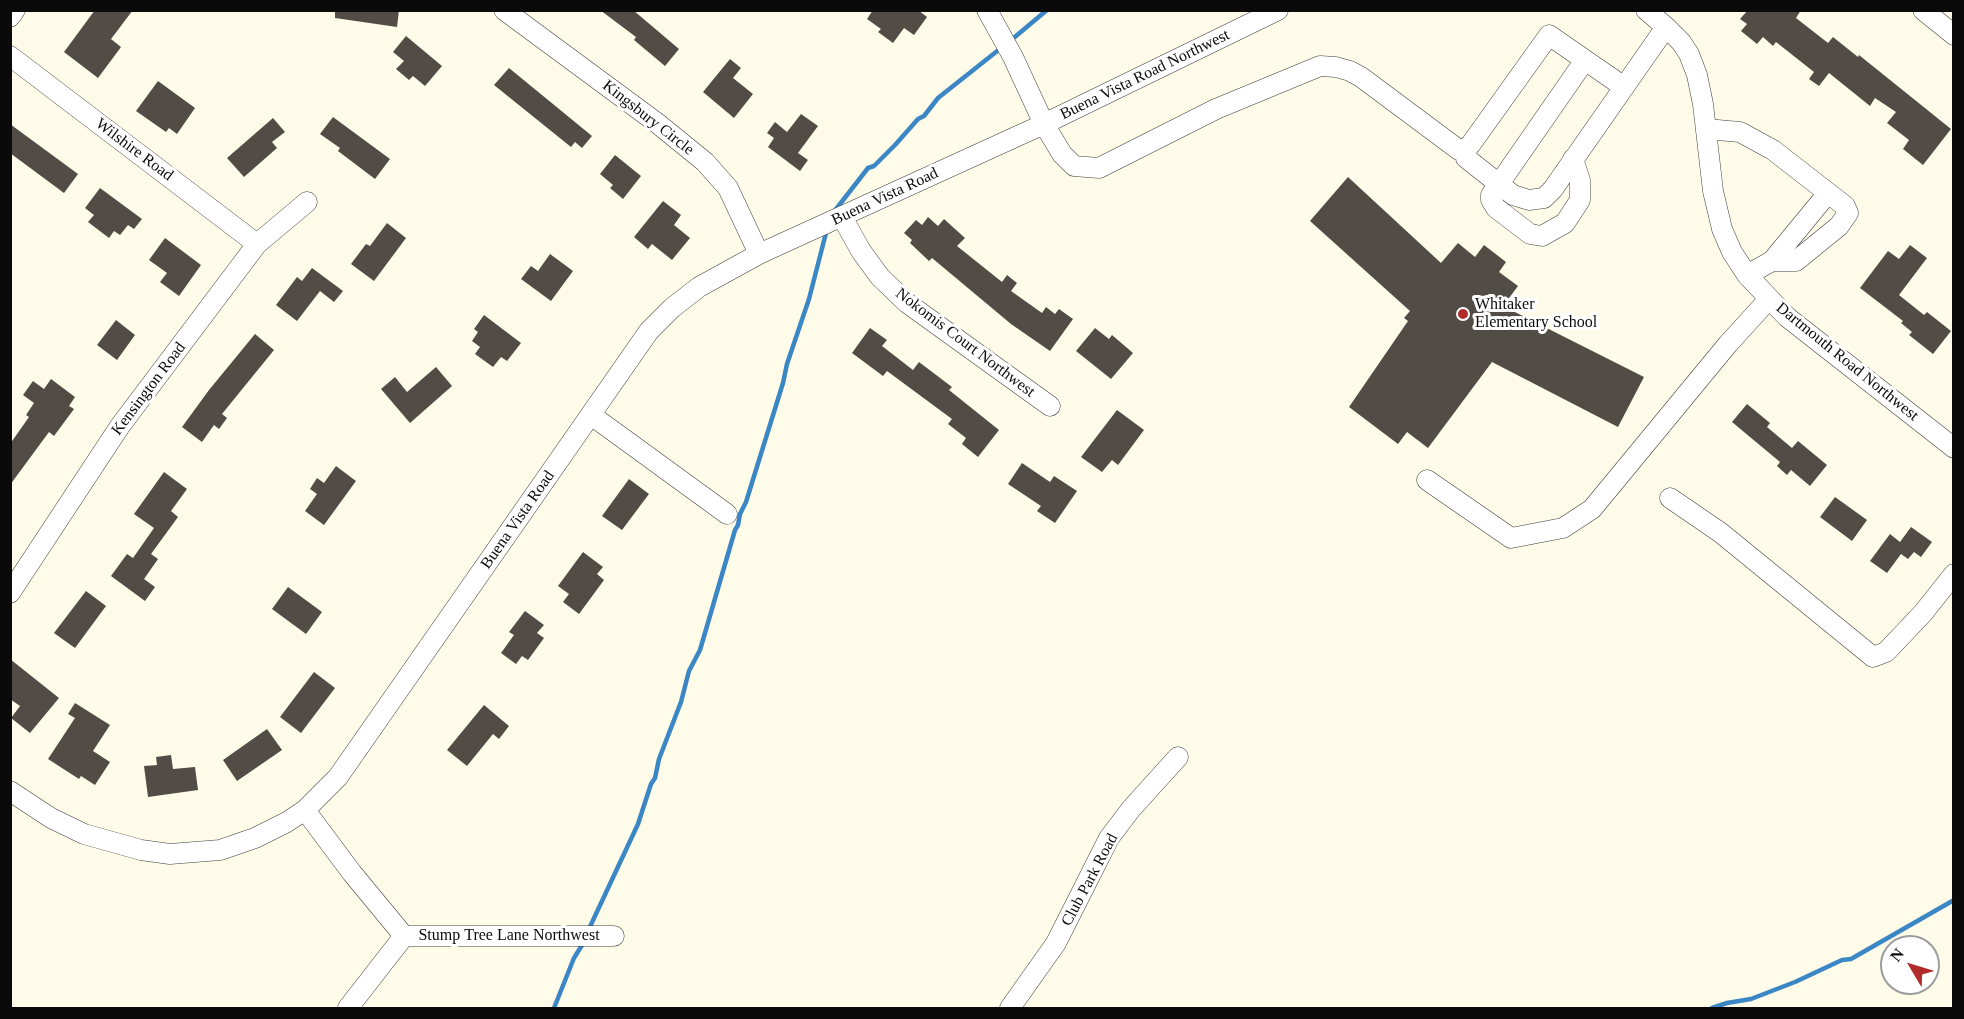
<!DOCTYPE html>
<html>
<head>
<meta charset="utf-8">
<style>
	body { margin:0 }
	#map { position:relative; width:1964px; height:1019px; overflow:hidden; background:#fefbe8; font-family:"Times New Roman",serif }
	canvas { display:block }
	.frame { position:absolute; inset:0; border:12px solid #0a0a0a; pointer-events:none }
	.north { position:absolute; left:1880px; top:935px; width:60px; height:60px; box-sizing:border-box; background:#fff; border:2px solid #9d9d9d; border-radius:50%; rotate:308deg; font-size:16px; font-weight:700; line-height:24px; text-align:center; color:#0a0a0a }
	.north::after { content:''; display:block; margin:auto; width:21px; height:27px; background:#b12c2b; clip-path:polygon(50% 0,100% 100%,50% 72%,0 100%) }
</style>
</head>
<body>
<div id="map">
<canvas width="1964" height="1019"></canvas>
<div class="frame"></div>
<div class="north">N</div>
</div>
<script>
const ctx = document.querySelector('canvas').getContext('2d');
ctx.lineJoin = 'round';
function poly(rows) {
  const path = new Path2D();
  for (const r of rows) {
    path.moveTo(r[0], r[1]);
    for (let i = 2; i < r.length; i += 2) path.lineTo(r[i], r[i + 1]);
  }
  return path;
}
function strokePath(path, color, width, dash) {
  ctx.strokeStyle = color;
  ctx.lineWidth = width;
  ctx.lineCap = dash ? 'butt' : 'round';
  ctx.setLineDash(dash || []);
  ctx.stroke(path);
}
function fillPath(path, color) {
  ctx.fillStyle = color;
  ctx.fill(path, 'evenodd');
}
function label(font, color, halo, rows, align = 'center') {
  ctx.font = font + ' "Times New Roman",serif';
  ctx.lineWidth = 6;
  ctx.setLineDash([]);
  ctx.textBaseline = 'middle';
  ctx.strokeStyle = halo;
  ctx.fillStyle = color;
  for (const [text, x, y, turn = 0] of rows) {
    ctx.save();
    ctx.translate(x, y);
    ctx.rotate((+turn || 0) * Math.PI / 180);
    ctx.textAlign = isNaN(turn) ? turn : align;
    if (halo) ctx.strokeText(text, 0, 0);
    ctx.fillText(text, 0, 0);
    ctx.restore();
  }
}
strokePath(poly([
	[1010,41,1047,10],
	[833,213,868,168,874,166,895,145,918,119,924,116,938,98,1001,48],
	[588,931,638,824,651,784,655,778,659,759,681,702,689,671,700,650,735,530,738,525,740,514,746,502,783,383,787,364,809,299,827,229],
	[554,1008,574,958,584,942],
	[1712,1008,1727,1003,1751,999,1795,982,1842,960,1851,959,1954,900]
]), '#3b86c5', 4.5);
fillPath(poly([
	[95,10,133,10,111,39,121,47,98,78,64,52],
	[335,10,399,10,397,27,335,18],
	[600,10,633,10,679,49,665,66,634,40,636,37],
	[873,10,918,10,927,17,914,35,904,28,893,43,878,32,881,29,867,19],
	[1748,10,1801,10,1796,18,1828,43,1833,37,1858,57,1859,55,1951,129,1923,165,1903,149,1909,140,1887,123,1896,112,1875,98,1870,106,1829,73,1819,86,1809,79,1814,72,1776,42,1773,46,1763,37,1757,44,1741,31,1747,24,1740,19],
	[406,36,442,66,425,86,413,76,409,80,396,69,404,61,393,52],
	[730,59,741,68,733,78,753,94,734,118,703,92],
	[509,68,592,136,582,148,575,142,571,147,494,85],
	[158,81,195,108,177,134,169,128,166,132,136,111],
	[801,114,818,126,798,153,808,160,800,171,768,147,774,138,767,133,775,122,787,132],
	[333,117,390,159,375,179,338,151,340,148,320,134],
	[273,118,285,132,272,142,277,148,244,177,227,158],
	[10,124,78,174,64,193,10,153],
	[615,155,641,176,623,199,610,188,613,185,600,174],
	[1348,177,1441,263,1458,243,1475,257,1484,245,1506,262,1499,272,1518,286,1503,306,1644,377,1618,427,1492,362,1428,448,1407,432,1398,444,1349,407,1408,321,1404,318,1410,311,1310,221],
	[100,188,142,219,134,229,128,225,120,235,114,231,109,238,88,222,94,215,85,208],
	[663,201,681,215,674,225,690,238,672,260,652,244,648,249,634,237],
	[928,217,938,226,944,219,965,238,957,246,1002,282,1007,275,1017,283,1011,291,1042,313,1046,307,1055,314,1059,309,1073,319,1050,351,1011,324,932,258,929,261,910,243,912,240,904,233,916,220,922,225],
	[387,223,406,238,374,281,351,264,366,244,370,246],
	[165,238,201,265,179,296,160,282,167,273,149,260],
	[1910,245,1927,258,1899,295,1924,315,1927,312,1951,331,1933,354,1909,335,1912,332,1901,323,1903,321,1860,288,1888,251,1899,259],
	[550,254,573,271,551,301,521,279,531,266,538,271],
	[312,268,343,291,334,302,320,291,297,321,276,305,297,277,302,281],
	[484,315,521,343,507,361,501,357,493,367,475,354,480,347,472,341,478,332,474,329],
	[116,320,135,335,117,360,97,345],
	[870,328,887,340,882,346,913,370,919,362,952,387,949,390,999,430,978,457,962,444,966,438,948,424,952,419,887,371,883,376,852,353],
	[1095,328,1109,339,1112,335,1133,353,1111,379,1076,351],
	[255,334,274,350,222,414,227,418,219,429,214,425,202,442,182,427,209,390],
	[436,367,452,386,410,423,381,389,395,377,407,392],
	[51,379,75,397,69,406,74,409,54,436,49,432,10,485,10,444,29,417,26,415,34,403,23,395,33,381,44,389],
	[1747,404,1770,423,1767,427,1792,448,1798,441,1827,465,1810,486,1791,470,1787,475,1777,466,1780,462,1732,422],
	[1117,410,1144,430,1118,465,1112,460,1102,472,1081,457],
	[1022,463,1050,482,1054,476,1077,491,1055,523,1037,511,1041,506,1008,484],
	[336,466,356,481,324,525,305,511,317,494,310,489,317,478,324,483],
	[164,472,187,489,171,511,178,517,151,554,158,559,144,579,155,587,145,601,111,576,127,554,133,558,154,528,134,514],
	[629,479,649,494,622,530,602,516],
	[1835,497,1867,520,1852,541,1820,517],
	[1911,527,1932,542,1921,557,1914,552,1908,559,1901,554,1887,573,1870,561,1890,534,1900,542],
	[583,552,603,567,597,574,604,580,579,614,563,602,569,594,558,586],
	[288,587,322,612,306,634,272,609],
	[86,591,106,606,75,648,54,633],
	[525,611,544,625,537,633,544,638,528,660,522,656,516,664,501,653,514,635,509,632],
	[10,659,59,698,30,733,11,718,20,706,10,699],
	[314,672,335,688,301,733,280,717],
	[75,703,110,725,93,751,110,762,95,785,81,776,79,779,48,759,75,718,68,714],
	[484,705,509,726,499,739,493,734,467,766,447,750],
	[267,729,282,750,237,781,223,760],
	[171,755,173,769,195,767,198,790,148,797,144,766,157,765,156,757]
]), '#524c47');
const minor = poly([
	[504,10,657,123,705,162,728,188,759,254],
	[987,10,1013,57,1044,124,1062,154,1074,166,1099,168,1216,109,1320,66,1336,67,1350,71,1361,77,1459,150,1467,148,1471,144,1549,35,1624,87],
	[1646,10,1666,27,1681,42,1689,54,1697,75,1703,104,1713,191,1722,229,1732,252,1747,275,1787,317,1954,448],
	[1923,10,1954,35],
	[10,17,15,10],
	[10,56,257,244],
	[1706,129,1740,132,1773,150,1845,206,1848,213,1839,226,1796,261,1772,261,1747,275],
	[1467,148,1466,158,1513,195,1529,200,1544,198,1553,189,1666,27],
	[1573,159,1580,180,1580,200,1565,223,1542,236,1530,234,1496,208,1491,200,1491,195,1499,184,1585,60],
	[842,217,861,251,880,277,907,303,1050,406],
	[1772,261,1828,193],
	[591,415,727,514],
	[1427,480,1511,538,1563,528,1592,509,1728,344,1769,299],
	[1670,498,1721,533,1873,657,1886,652,1923,613,1954,574],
	[10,593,120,426,257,244,307,202],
	[10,791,51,818,84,834,141,850,170,854,220,850,255,838,287,822,305,810,338,777,649,331,672,308,699,287,759,254,1044,124,1278,10],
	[305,810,352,873,404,936],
	[404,936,614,936],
	[348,1008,404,936],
	[1010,1008,1056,943,1109,838,1131,809,1178,757]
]);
strokePath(minor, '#3d3d3d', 21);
strokePath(minor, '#fff', 20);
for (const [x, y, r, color] of [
	[1463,314,6,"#b12c2b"]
]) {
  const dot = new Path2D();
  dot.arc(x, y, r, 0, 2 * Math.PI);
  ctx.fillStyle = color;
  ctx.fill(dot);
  strokePath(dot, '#fff', 2);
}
label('16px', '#0a0a0a', '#fff', [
	["Buena Vista Road Northwest",1145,75,-26],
	["Kingsbury Circle",648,118,38],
	["Wilshire Road",134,150,37],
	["Buena Vista Road",885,197,-25],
	["Nokomis Court Northwest",965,343,37],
	["Dartmouth Road Northwest",1847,362,39],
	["Kensington Road",149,389,-53],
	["Buena Vista Road",518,520,-55],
	["Club Park Road",1090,880,-62],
	["Stump Tree Lane Northwest",509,936]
]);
label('16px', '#0a0a0a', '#fff', [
	["Whitaker",1475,305],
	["Elementary School",1475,323]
], 'left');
</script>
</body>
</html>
